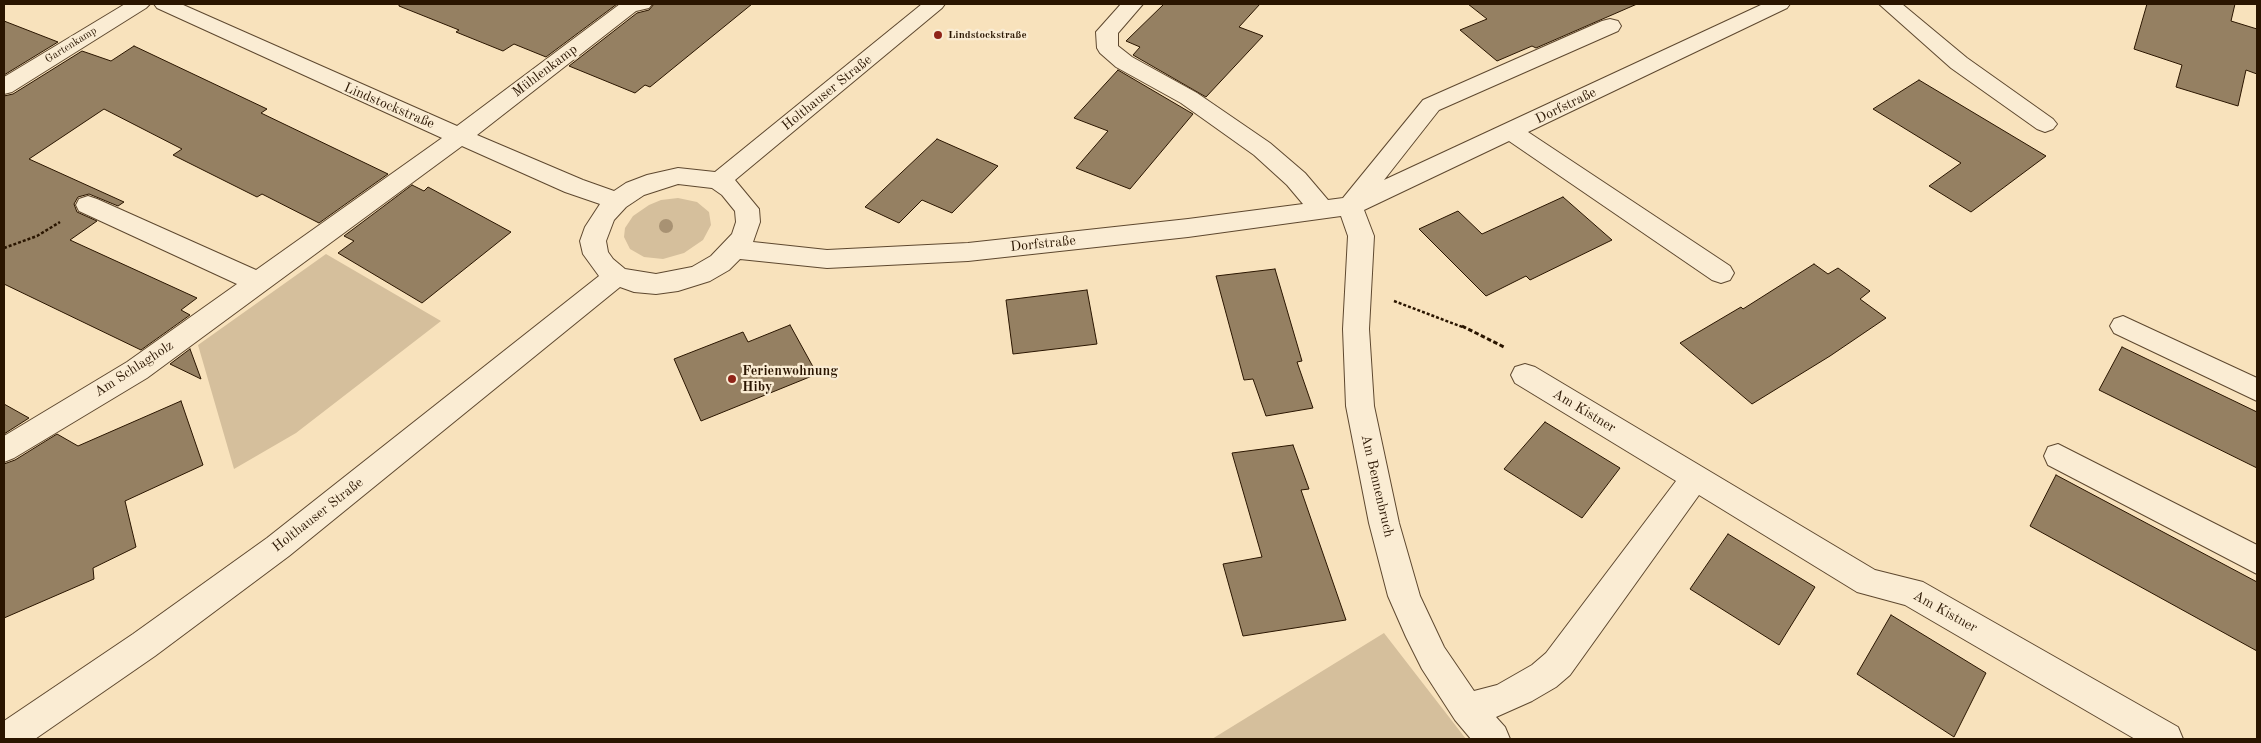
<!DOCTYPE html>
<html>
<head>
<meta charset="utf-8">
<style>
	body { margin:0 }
	#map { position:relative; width:2261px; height:743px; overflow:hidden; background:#f8e2bc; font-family:"Old Standard TT",serif }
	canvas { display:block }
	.frame { position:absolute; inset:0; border:5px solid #2a1500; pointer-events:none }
</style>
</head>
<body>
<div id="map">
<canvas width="2261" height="743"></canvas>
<div class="frame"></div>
</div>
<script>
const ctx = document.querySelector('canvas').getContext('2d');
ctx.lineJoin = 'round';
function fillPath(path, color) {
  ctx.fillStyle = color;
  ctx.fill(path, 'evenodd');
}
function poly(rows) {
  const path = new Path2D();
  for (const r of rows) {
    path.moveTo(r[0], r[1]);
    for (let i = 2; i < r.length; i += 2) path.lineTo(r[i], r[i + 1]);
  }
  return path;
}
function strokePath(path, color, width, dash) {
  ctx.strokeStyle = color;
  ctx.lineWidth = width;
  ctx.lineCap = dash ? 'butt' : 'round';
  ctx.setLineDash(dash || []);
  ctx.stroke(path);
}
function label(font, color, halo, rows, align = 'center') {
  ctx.font = font + ' "Old Standard TT",serif';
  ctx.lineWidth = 4.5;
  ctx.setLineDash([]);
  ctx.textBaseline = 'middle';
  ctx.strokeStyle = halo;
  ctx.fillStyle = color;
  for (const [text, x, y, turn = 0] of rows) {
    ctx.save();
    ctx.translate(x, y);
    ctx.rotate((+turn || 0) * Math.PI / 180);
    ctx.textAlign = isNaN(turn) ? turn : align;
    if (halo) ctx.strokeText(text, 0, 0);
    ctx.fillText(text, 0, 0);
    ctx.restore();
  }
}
fillPath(poly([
	[678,198,697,202,709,212,711,225,703,240,684,253,663,259,644,257,630,249,624,237,625,228,633,216,649,205,661,200],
	[326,254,441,321,296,433,234,469,198,345],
	[1384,633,1466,739,1212,739]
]), '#d5bf9c');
const building = poly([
	[399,4,617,4,546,57,514,44,503,51,456,32,459,30,399,6,399,4],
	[654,4,752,4,650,87,645,85,635,93,569,66,637,13,649,10,654,4],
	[1164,4,1260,4,1239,27,1263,36,1206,97,1133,55,1140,47,1126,41,1164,4],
	[1468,4,1637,4,1536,48,1532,46,1497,61,1460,30,1487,19,1468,4],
	[2147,4,2235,4,2231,21,2257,29,2257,74,2246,70,2238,106,2176,87,2182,65,2134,49,2147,4],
	[4,21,58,42,4,75,4,21],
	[134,46,267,109,261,113,388,174,319,223,262,194,257,197,173,155,182,149,104,109,29,159,124,202,118,206,89,194,78,197,74,204,77,212,97,221,70,240,197,298,181,310,190,315,141,350,4,284,4,96,13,94,82,51,111,61,134,46],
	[1118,70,1193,114,1130,189,1076,168,1108,131,1074,118,1118,70],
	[1919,80,2046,156,1971,212,1929,186,1961,163,1873,109,1919,80],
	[937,139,998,166,952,213,922,200,899,223,865,207,937,139],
	[412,185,424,191,428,187,511,232,422,303,338,253,354,241,344,236,412,185],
	[1563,197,1612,240,1530,280,1526,276,1486,296,1419,229,1458,211,1482,234,1563,197],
	[1814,264,1828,274,1838,268,1870,291,1860,299,1886,318,1830,356,1752,404,1680,343,1741,307,1743,309,1814,264],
	[1275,269,1302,361,1297,362,1313,408,1266,416,1253,379,1244,380,1216,276,1275,269],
	[1087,290,1097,344,1013,354,1006,300,1087,290],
	[790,325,817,374,701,421,674,359,743,332,748,342,790,325],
	[2122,347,2257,412,2257,468,2099,390,2122,347],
	[190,349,201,379,170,364,190,349],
	[181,401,203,465,125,501,136,547,93,568,94,579,4,618,4,464,15,460,57,434,78,446,181,401],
	[4,404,29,418,4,434,4,404],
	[1545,422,1620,468,1582,518,1504,469,1545,422],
	[1293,445,1309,489,1301,490,1346,620,1243,636,1223,564,1262,557,1232,453,1293,445],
	[2056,475,2257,582,2257,651,2030,526,2056,475],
	[1728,534,1815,587,1779,645,1690,589,1728,534],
	[1891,615,1986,673,1954,737,1857,674,1891,615]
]);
fillPath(building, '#958062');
strokePath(building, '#2a1500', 1);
const minor = poly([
	[125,4,150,4,146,8,12,92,4,94,4,77,125,4],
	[154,4,181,4,457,126,620,4,652,4,649,8,636,11,477,135,583,180,614,191,626,183,647,175,678,168,715,172,922,4,945,4,942,8,735,180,759,209,760,222,753,242,827,250,968,243,1188,219,1303,204,1287,185,1254,155,1181,103,1116,67,1100,53,1097,48,1096,32,1121,4,1143,4,1118,33,1118,46,1132,57,1197,93,1270,143,1305,173,1328,200,1343,198,1423,100,1602,21,1610,19,1618,21,1621,26,1618,31,1439,110,1384,180,1763,4,1790,4,1787,8,1528,132,1730,266,1734,273,1730,280,1721,283,1712,280,1509,141,1364,210,1374,236,1369,329,1374,406,1399,523,1420,596,1444,647,1474,691,1497,685,1532,665,1546,653,1676,481,1515,383,1511,375,1515,367,1525,364,1535,367,1875,570,1923,582,2178,727,2183,739,2135,739,1905,605,1857,592,1699,495,1570,675,1556,687,1532,701,1496,717,1505,727,1510,739,1471,739,1455,720,1422,669,1406,637,1388,596,1369,523,1346,406,1343,329,1348,236,1341,216,1188,237,968,261,827,268,740,259,729,270,710,281,678,291,656,294,634,292,620,287,289,556,155,656,35,739,4,739,4,721,133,634,267,538,599,276,583,254,580,241,585,227,600,204,565,192,462,146,147,378,14,458,4,462,4,436,127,362,237,284,79,211,76,205,79,199,88,196,97,199,256,270,442,138,157,8,154,4],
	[678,184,712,188,722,195,735,211,736,222,732,234,711,256,692,267,656,274,625,269,613,259,608,252,606,241,614,220,626,207,644,195,678,184],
	[1879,4,1902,4,1967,58,2053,119,2057,124,2053,129,2045,132,2037,129,1951,68,1879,4],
	[2123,316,2257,378,2257,401,2114,333,2110,326,2114,319,2123,316],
	[2058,444,2257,545,2257,574,2048,465,2044,456,2048,447,2058,444]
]);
strokePath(minor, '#5e482f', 2);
strokePath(poly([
	[4,248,37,236,60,222],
	[1394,301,1465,328]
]), '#2a1500', 2.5, [3, 2]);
strokePath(poly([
	[1462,326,1504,347]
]), '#2a1500', 3, [4.5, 2.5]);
fillPath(minor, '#faecd3');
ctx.fillStyle = '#a89273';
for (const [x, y] of [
	[666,226]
]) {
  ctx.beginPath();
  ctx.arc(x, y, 7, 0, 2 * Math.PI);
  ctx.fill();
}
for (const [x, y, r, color] of [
	[938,35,5,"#8f2418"],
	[732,379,5,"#8f2418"]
]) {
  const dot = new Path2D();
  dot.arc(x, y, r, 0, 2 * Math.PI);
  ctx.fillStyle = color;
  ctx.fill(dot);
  strokePath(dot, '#faecd3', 2);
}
label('bold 11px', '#2a1500', '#faecd3', [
	["Lindstockstraße",948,35]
], 'left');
label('11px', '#2a1500', '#faecd3', [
	["Gartenkamp",71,45,-32]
]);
label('14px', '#2a1500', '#faecd3', [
	["Mühlenkamp",545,71,-37],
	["Holthauser Straße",827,93,-39],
	["Lindstockstraße",389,106,23],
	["Dorfstraße",1566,106,-26],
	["Dorfstraße",1043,244,-6],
	["Am Schlagholz",134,369,-33],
	["Am Kistner",1584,411,31],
	["Am Bennenbruch",1377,486,77],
	["Holthauser Straße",318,515,-38],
	["Am Kistner",1945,612,29]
]);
label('bold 14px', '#2a1500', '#faecd3', [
	["Ferienwohnung",742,371],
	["Hiby",742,387]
], 'left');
</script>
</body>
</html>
